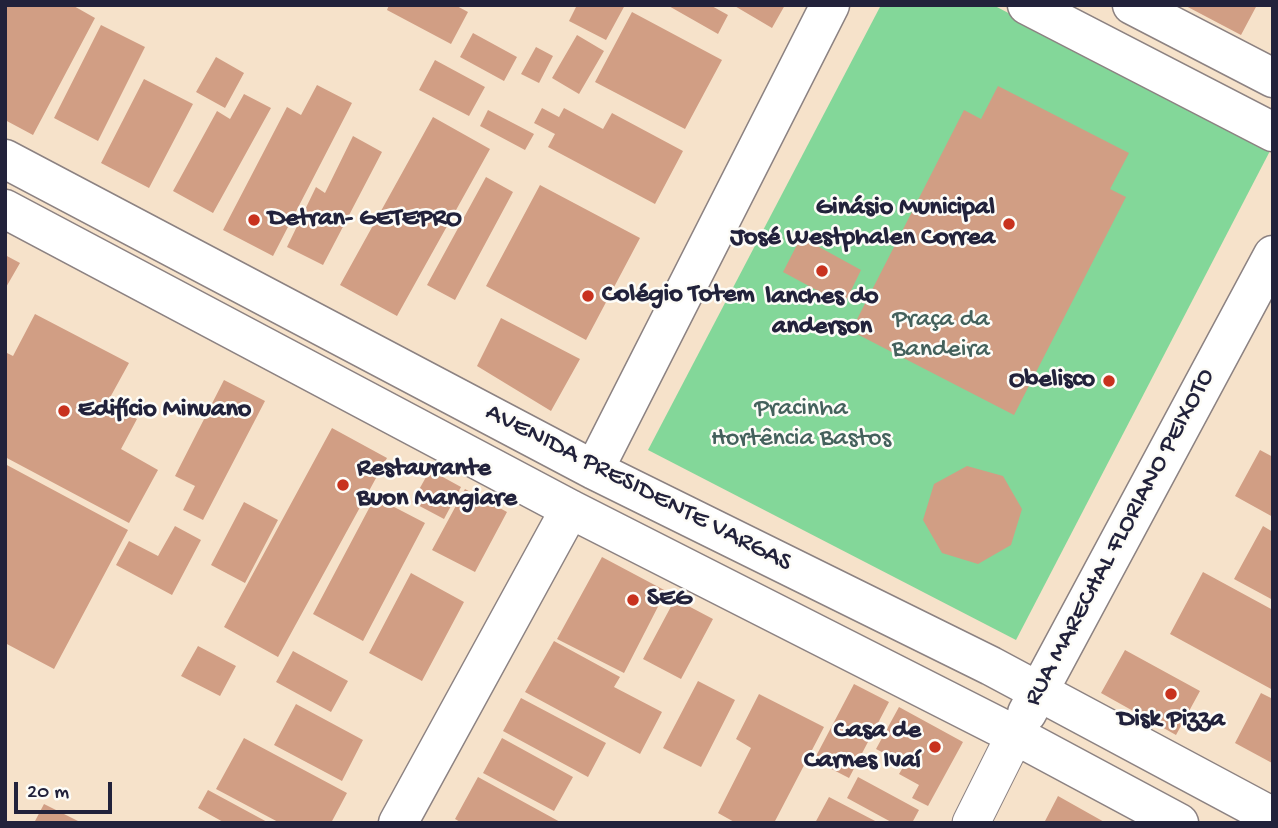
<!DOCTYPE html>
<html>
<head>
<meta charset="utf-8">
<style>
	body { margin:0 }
	#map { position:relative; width:1278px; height:828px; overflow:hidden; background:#f6e2ca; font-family:"Gochi Hand",sans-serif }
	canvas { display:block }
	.frame { position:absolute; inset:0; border:7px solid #22223b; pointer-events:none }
	.scale { position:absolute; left:14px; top:782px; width:98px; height:32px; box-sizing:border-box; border:4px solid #22223b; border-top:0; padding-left:9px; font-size:21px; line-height:24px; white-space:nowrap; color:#22223b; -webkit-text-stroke:5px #fdfcf7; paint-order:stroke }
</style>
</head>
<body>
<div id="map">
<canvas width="1278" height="828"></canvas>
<div class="frame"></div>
<div class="scale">20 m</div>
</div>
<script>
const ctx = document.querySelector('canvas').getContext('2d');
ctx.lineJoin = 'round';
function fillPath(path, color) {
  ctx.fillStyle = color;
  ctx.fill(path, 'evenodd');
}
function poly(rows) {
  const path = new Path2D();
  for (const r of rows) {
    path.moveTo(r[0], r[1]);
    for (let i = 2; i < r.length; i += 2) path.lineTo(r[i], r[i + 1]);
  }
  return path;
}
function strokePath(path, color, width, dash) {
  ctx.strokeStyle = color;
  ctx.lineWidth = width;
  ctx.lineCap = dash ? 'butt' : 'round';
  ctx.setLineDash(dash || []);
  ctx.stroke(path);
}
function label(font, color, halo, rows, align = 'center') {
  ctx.font = font + ' "Gochi Hand",sans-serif';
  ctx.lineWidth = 5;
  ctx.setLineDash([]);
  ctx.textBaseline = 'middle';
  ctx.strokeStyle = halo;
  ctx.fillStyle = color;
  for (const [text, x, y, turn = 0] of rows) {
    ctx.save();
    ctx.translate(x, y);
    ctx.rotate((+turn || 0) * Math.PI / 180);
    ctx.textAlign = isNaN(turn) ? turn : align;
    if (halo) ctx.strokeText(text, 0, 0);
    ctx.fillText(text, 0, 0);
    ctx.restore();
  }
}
fillPath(poly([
	[881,5,993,5,1271,149,1016,640,648,450]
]), '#83d799');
fillPath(poly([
	[5,5,72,5,95,18,33,135,5,120],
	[389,5,455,5,468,12,451,44,387,10],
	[577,5,625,5,606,40,569,21],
	[667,5,710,5,728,15,718,34],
	[733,5,785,5,772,28],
	[1184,5,1257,5,1241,35],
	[632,12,722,60,685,129,595,82],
	[101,25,145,47,98,141,54,118],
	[473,33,517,57,504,81,460,57],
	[577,35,604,51,579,94,552,78],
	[536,47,553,56,539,83,521,74],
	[216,57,244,73,225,108,196,92],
	[435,60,485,87,469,116,419,90],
	[144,79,193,104,149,188,101,163],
	[317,85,352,103,273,256,223,230,287,107,301,115],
	[998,86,1129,153,1110,189,1126,197,1014,415,851,331,964,110,981,119],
	[244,94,271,108,213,213,173,191,217,111,230,119],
	[542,108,559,117,564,108,603,129,612,113,683,151,655,204,548,147,555,134,534,123],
	[488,110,534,134,525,150,480,126],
	[433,117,490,149,397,316,340,285],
	[353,136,382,152,323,265,287,247,316,187,325,193],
	[486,177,513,192,455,300,427,285],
	[540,185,640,238,586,340,486,286],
	[801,237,861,270,844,305,783,272],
	[5,255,20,263,5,289],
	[35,314,129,363,107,403,137,419,121,449,158,470,129,523,5,457,5,352,13,356],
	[501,318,580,359,551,411,477,366],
	[224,380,265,401,203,520,183,510,195,486,175,476],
	[332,428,387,458,278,657,224,627],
	[1260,450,1273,457,1273,517,1235,496],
	[5,464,128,530,54,669,5,643],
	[967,466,1003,476,1022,509,1011,545,978,564,942,553,923,520,934,484],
	[430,470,461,487,444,519,412,502],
	[465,489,507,512,475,572,432,550],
	[375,497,425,523,363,641,313,614],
	[244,502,278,520,245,583,211,565],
	[175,526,201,540,172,595,116,565,129,541,158,556],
	[1263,526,1273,532,1273,600,1234,579],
	[602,557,666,591,624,673,557,639],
	[1203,572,1273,610,1273,690,1170,634],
	[411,573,464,602,422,681,369,653],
	[675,599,713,619,681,679,643,659],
	[554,641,620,677,614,687,662,712,640,754,525,692],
	[198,646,236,666,220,696,181,676],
	[1125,650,1200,691,1176,735,1101,693],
	[293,651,348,681,331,712,276,682],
	[698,681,735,700,701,767,663,748],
	[854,684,889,702,849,778,814,760],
	[1261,693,1273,699,1272,763,1235,743],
	[759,694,824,727,774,823,736,823,718,813,751,748,736,739],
	[521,698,606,743,588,777,503,731],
	[296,704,363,740,342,781,274,745],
	[899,707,963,742,928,806,912,798,919,785,899,774,905,764,876,749],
	[244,738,347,793,331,823,280,823,216,789],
	[502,738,573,777,554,811,483,773],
	[478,777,562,823,462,823,455,819],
	[858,777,919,810,912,823,893,823,847,798],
	[208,790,269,823,225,823,198,808],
	[1058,796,1106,823,1044,823],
	[829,797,879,823,815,823],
	[44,804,82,823,34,823]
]), '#d19e84');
const minor = poly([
	[971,823,1015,735]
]);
const tertiary = poly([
	[5,159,594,470,991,666,1273,817],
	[5,209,570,509,1015,735,1179,823],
	[594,470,830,5],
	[1027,713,1273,255],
	[398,823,570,509]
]);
const secondary = poly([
	[1027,5,1273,132],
	[1132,5,1273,78]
]);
strokePath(minor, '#8c8282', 39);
strokePath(tertiary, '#8c8282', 41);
strokePath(secondary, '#8c8282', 41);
strokePath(minor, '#fff', 37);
strokePath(tertiary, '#fff', 38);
strokePath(secondary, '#fff', 38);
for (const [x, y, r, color] of [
	[254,220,7,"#c8321e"],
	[1009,224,7,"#c8321e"],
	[822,271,7,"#c8321e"],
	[588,296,7,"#c8321e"],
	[1109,381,7,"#c8321e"],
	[64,411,7,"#c8321e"],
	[343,485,7,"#c8321e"],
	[633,600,7,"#c8321e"],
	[1171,694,7,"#c8321e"],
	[935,747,7,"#c8321e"]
]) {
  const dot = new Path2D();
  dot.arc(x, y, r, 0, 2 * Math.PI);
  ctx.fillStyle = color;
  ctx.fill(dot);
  strokePath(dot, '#fdfcf7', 2.5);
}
label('bold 26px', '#22223b', '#fdfcf7', [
	["Ginásio Municipal",995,209,"right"],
	["José Westphalen Correa",995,239,"right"],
	["Detran- GETEPRO",268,220],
	["Colégio Totem",602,296],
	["lanches do",822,298,"center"],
	["anderson",822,328,"center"],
	["Obelisco",1095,381,"right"],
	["Edifício Minuano",78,411],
	["Restaurante",357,470],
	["Buon Mangiare",357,500],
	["SEG",647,600],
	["Disk Pizza",1171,721,"center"],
	["Casa de",921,732,"right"],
	["Carnes Ivaí",921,762,"right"]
], 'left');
label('26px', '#44615c', '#fdfcf7', [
	["Praça da",941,321],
	["Bandeira",941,351],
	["Pracinha",801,410],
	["Hortência Bastos",801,440]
]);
label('26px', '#22223b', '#fdfcf7', [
	["AVENIDA PRESIDENTE VARGAS",638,489,27],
	["RUA MARECHAL FLORIANO PEIXOTO",1121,538,-62]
]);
</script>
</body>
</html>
